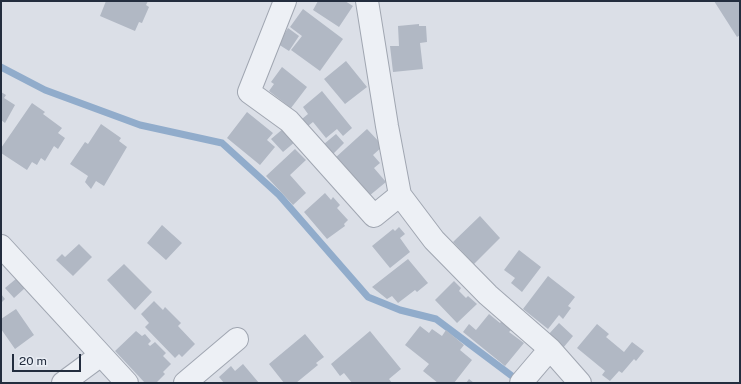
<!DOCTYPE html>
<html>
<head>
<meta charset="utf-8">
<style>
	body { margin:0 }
	#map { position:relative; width:741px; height:384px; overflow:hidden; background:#dbdfe7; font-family:"Public Sans",sans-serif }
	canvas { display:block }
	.frame { position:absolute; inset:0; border:2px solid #232d3e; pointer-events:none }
	.scale { position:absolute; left:12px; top:354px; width:69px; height:18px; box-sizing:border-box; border:2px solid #232d3e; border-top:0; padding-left:5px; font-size:12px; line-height:14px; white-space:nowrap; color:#232d3e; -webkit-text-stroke:3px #eaeef5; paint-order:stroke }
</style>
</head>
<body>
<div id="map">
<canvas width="741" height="384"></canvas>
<div class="frame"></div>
<div class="scale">20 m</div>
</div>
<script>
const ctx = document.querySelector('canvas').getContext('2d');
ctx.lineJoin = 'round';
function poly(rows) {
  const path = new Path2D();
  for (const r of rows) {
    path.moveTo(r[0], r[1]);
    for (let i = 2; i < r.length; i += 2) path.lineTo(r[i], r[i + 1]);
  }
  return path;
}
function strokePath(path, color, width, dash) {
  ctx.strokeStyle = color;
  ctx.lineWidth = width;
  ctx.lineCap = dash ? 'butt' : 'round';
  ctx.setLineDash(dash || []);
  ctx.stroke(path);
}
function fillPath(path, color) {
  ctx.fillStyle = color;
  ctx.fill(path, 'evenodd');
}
strokePath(poly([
	[1,67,45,90,140,125,222,143,279,195,368,297,400,310,436,319,520,382]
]), '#91accb', 7);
fillPath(poly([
	[106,1,148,1,146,5,149,7,142,23,139,22,135,31,100,16],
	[318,1,345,1,353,6,339,27,313,10],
	[714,1,740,1,740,35,737,37],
	[303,9,343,39,320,71,291,50,302,36,290,27],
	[419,24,419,26,426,26,427,42,420,43,423,69,393,72,390,46,399,46,398,26],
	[288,28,299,36,289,51,278,44],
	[346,61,367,87,345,104,324,79],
	[282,67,307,87,291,108,269,91,274,84,271,82],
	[322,91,352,128,343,136,337,129,326,138,313,122,308,126,302,119,308,114,303,107],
	[1,92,6,95,4,98,15,105,5,123,1,120],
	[32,103,45,112,43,114,62,128,58,133,65,138,58,149,54,146,45,161,41,158,37,165,32,162,27,170,1,153,1,148],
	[247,112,273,133,267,140,275,147,260,165,227,138],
	[101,124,121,138,119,141,127,147,104,186,96,181,91,189,85,182,88,176,70,164,85,142,88,144],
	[284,128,296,141,283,152,271,139],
	[367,129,383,146,373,155,380,163,374,168,386,182,369,196,335,158],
	[336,134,344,143,333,154,324,144],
	[295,149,306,160,290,175,306,193,293,205,266,176],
	[325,193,331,200,333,197,340,205,337,208,348,220,344,224,345,226,327,239,304,212],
	[480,216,500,238,474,264,453,242],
	[162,225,182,243,166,260,147,243],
	[399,227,405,234,400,238,410,252,390,268,372,246,393,229,395,231],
	[79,244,92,257,73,276,56,260,62,254,65,257],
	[519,250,541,267,522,292,511,283,515,278,504,270],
	[408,259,428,283,417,292,415,290,398,303,392,296,387,299,372,287],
	[124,264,152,292,135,310,107,280],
	[548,276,575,297,568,306,571,308,563,319,559,315,548,329,523,309],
	[17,278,25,288,14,298,5,288],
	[454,281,461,288,459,291,466,298,468,296,477,304,457,323,435,300],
	[1,294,5,299,1,303],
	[154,301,163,310,165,307,181,323,178,326,195,344,182,357,179,354,175,358,145,327,149,323,141,314],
	[16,309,34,335,15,349,1,329,1,319],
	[489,314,500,323,502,321,512,329,509,332,524,343,505,366,463,332,469,324,476,330],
	[559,323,573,336,563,348,548,335],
	[597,324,609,334,606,337,624,352,632,342,644,351,636,361,634,359,622,373,619,371,610,381,602,375,605,371,577,348],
	[420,326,429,333,432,329,442,336,446,330,464,345,460,350,472,360,454,383,438,383,423,371,429,364,405,345],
	[136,331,142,336,145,334,151,341,148,344,150,346,155,342,166,353,163,356,171,364,163,372,165,374,156,383,145,383,115,351],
	[370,331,401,369,389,379,392,383,352,383,344,373,340,376,331,364],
	[305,334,324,357,316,363,318,365,296,383,284,383,269,364],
	[243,364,259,383,224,383,219,377,231,366,235,371],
	[469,379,474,383,466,383]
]), '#b1b8c4');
const minor = poly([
	[285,1,249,92,289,121,374,216,400,195],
	[367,1,387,126,400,195,434,240,488,295,550,349,580,383],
	[1,246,127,383],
	[63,383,101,355],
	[185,383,237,339],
	[521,383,550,349]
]);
strokePath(minor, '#a0a6b1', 24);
strokePath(minor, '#edf0f5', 22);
</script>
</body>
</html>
